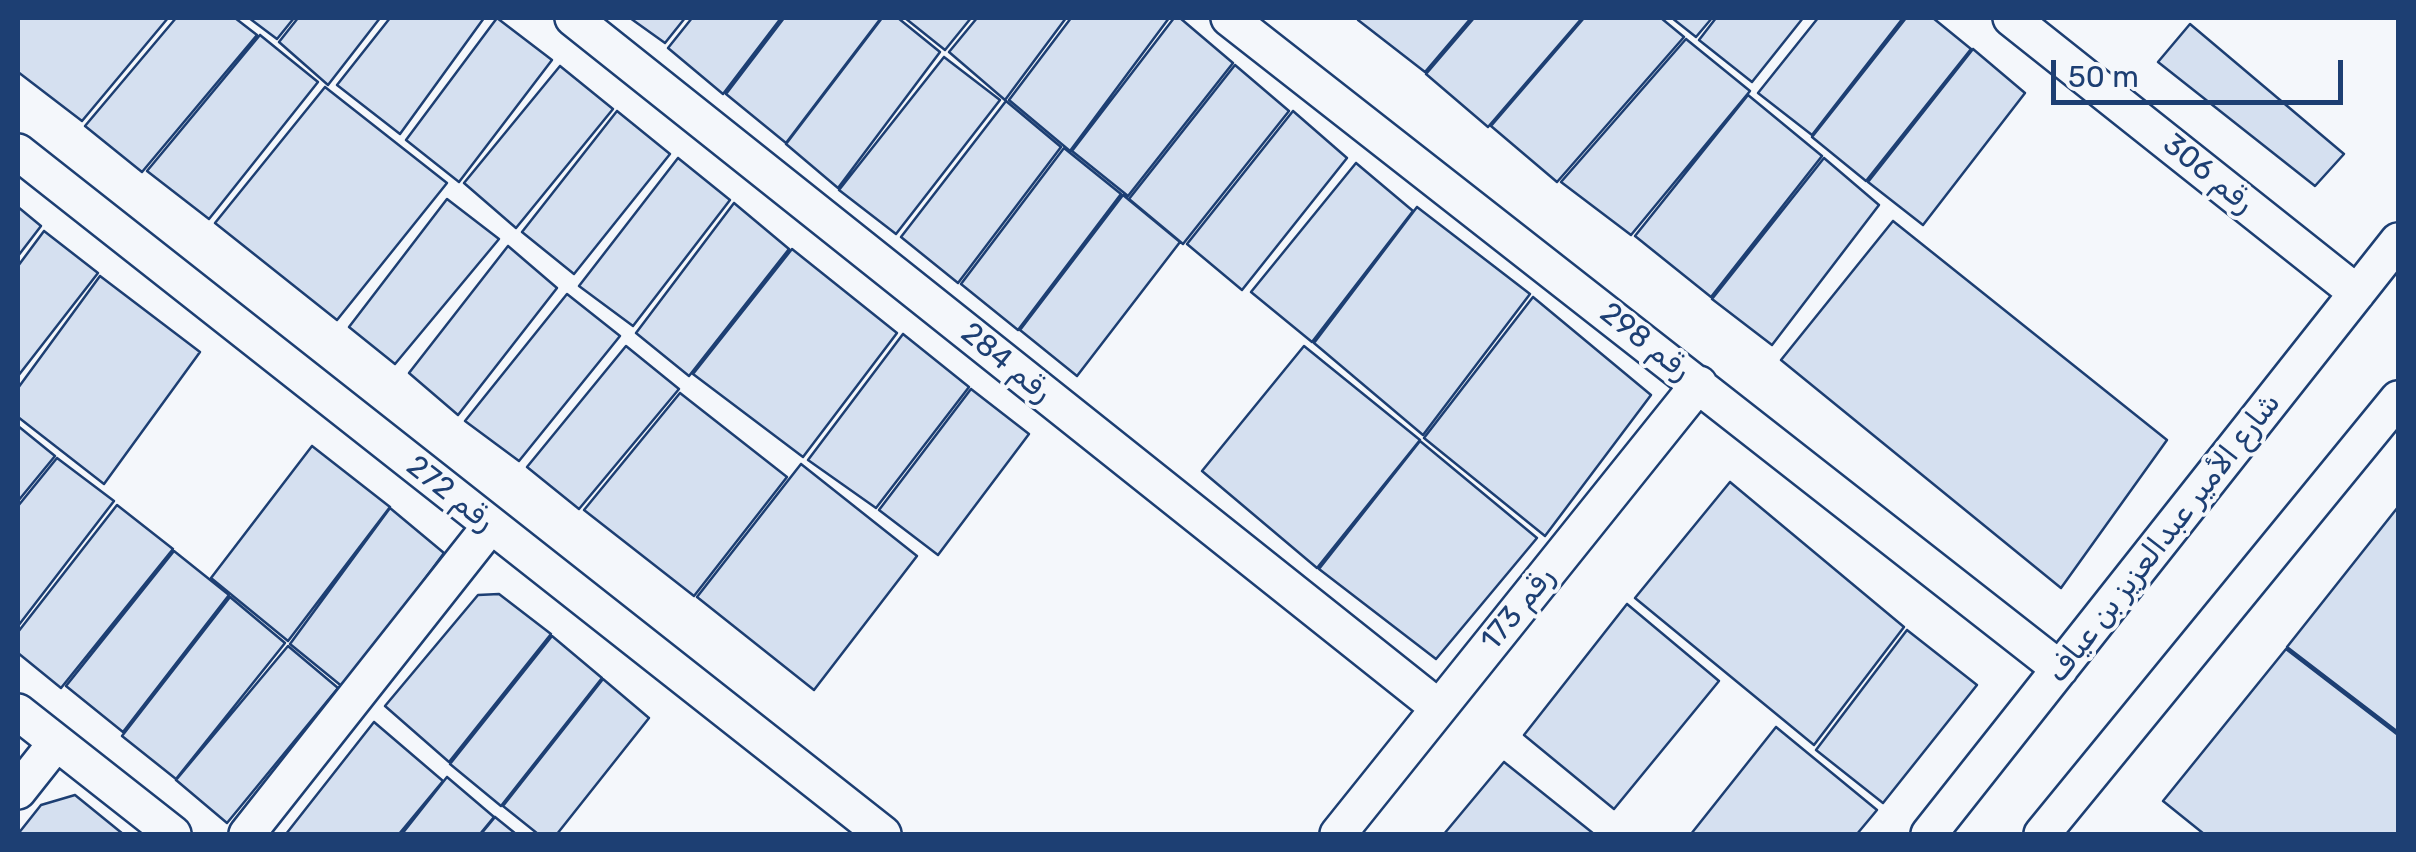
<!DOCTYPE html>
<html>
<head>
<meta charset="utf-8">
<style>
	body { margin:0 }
	#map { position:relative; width:2416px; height:852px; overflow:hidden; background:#f4f7fb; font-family:Rubik,sans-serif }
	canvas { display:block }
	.frame { position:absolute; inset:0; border:20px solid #1d3f73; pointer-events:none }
	.scale { position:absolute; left:2051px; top:60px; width:292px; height:45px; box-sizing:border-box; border:5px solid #1d3f73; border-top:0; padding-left:12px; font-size:30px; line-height:35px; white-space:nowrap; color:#1d3f73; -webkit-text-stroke:8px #f4f7fb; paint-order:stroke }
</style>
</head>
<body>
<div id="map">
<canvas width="2416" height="852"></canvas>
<div class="frame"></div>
<div class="scale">50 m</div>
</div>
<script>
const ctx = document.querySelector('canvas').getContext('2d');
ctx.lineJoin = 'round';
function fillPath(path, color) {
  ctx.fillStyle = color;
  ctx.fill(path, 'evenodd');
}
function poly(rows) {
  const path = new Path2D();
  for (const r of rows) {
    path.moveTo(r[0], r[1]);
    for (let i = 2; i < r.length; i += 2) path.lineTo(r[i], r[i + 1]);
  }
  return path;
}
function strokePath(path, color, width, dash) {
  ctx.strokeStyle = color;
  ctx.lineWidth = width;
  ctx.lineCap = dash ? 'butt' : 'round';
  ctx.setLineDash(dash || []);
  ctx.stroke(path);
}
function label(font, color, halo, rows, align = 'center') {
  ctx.font = font + ' Rubik,"Noto Sans Arabic",sans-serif';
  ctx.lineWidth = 8;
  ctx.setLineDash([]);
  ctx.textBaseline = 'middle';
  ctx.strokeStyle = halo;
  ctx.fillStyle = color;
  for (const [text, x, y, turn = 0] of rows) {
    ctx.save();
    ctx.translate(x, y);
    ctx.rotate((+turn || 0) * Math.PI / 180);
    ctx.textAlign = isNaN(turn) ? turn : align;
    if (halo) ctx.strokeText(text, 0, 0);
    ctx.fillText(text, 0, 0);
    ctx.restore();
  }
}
const building = poly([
	[18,18,168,18,82,121,18,72,18,18],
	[176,18,235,18,257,35,142,172,85,126,176,18],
	[249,18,294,18,277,39,249,18],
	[298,18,380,18,328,85,279,42,298,18],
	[390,18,484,18,400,134,337,85,390,18],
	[497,18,552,60,459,182,406,140,497,18],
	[630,18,685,18,665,43,630,18],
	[692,18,781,18,723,94,668,48,692,18],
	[784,18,881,18,786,143,726,94,784,18],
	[882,18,898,18,940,52,838,188,786,144,882,18],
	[905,18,971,18,945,50,905,18],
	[977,18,1066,18,1005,100,949,52,977,18],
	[1071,18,1169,18,1070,151,1009,100,1071,18],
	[1174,18,1180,18,1233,63,1128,196,1072,151,1174,18],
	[1360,18,1471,18,1425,72,1358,20,1360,18],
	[1474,18,1582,18,1488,127,1426,74,1474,18],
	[1584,18,1661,18,1684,37,1557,182,1491,126,1584,18],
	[1672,18,1712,18,1696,37,1672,18],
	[1716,18,1803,18,1752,82,1699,40,1716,18],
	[1818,18,1903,18,1812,135,1758,93,1818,18],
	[1906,18,1933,18,1971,49,1866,181,1812,137,1906,18],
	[2190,24,2344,154,2315,186,2158,62,2190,24],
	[260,35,318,82,209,219,147,171,260,35],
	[1686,39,1750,91,1631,235,1561,182,1686,39],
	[1973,49,2025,93,1923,225,1868,182,1973,49],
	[944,57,1000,100,896,234,839,190,944,57],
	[1235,65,1289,111,1183,244,1129,199,1235,65],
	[560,66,613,109,516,228,464,183,560,66],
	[325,87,447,183,337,320,215,223,325,87],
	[1748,95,1822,156,1711,297,1635,236,1748,95],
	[1006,101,1061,147,958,283,901,237,1006,101],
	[617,111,670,154,574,274,522,232,617,111],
	[1293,111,1347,158,1242,290,1187,244,1293,111],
	[1064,148,1121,194,1018,330,961,284,1064,148],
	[678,158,730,200,633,326,579,286,678,158],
	[1824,158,1879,205,1772,345,1712,299,1824,158],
	[1356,163,1413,211,1312,342,1251,292,1356,163],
	[1123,195,1180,242,1077,376,1020,330,1123,195],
	[447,199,499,239,395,364,349,327,447,199],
	[734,203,789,249,689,376,636,333,734,203],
	[18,207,41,226,18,256,18,207],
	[1417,207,1530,294,1423,435,1314,343,1417,207],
	[1893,221,2167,440,2061,588,1781,360,1893,221],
	[44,231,98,273,18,376,18,266,44,231],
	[508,246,557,288,458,415,409,373,508,246],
	[792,249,897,333,803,457,693,374,792,249],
	[100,276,200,352,104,484,18,417,18,388,100,276],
	[567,294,620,336,519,461,465,421,567,294],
	[1533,297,1651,395,1545,536,1424,438,1533,297],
	[903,334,969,387,876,508,808,460,903,334],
	[626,346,679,389,579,509,527,467,626,346],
	[1304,346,1420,440,1317,568,1202,471,1304,346],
	[971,389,1029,434,938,555,879,510,971,389],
	[680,393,787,477,694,596,584,510,680,393],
	[18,426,55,456,18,501,18,426],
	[1420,441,1537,538,1436,659,1319,569,1420,441],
	[312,446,390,507,288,641,211,578,312,446],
	[57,458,114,501,18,626,18,506,57,458],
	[801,464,917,556,814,690,697,597,801,464],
	[1730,482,1904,627,1814,745,1635,598,1730,482],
	[117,505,173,549,61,688,18,653,18,632,117,505],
	[2398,507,2398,732,2287,647,2398,507],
	[390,508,444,553,344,688,290,644,390,508],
	[174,551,229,595,123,732,66,686,174,551],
	[499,594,551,634,449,762,385,706,478,595,499,594],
	[230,597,285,643,176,779,122,736,230,597],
	[1627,604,1719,681,1614,809,1524,735,1627,604],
	[1907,630,1977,685,1883,803,1816,750,1907,630],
	[552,636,602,678,501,806,450,764,552,636],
	[288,646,338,688,227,823,176,780,288,646],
	[2286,649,2398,735,2398,834,2204,834,2163,801,2286,649],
	[603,679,649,718,557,834,538,834,503,806,603,679],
	[374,722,443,781,399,834,286,834,374,722],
	[1776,727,1877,810,1857,834,1691,834,1776,727],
	[1504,762,1594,834,1444,834,1504,762],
	[447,777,494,817,480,834,402,834,447,777],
	[75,795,123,834,18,834,41,805,75,795],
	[495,817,516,834,481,834,495,817]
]);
fillPath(building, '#d5e0f0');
strokePath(building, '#1d3f73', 2.5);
const minor = poly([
	[573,18,1439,708],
	[1229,18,2060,669],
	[2011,18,2357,293],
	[18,152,883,834],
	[18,712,173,834],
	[18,791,56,743],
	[247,834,491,525],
	[1338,834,1699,384],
	[1929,834,2398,241],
	[2042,834,2398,399]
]);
strokePath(minor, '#1d3f73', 40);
strokePath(minor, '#f4f7fb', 35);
label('30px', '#1d3f73', '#f4f7fb', [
	["رقم 306",2208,174,39],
	["رقم 298",1645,342,38],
	["رقم 284",1006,363,39],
	["رقم 272",450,494,38],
	["شارع الأمير عبدالعزيز بن عياف",2164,538,-52],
	["رقم 173",1518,609,-51]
]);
</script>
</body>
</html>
